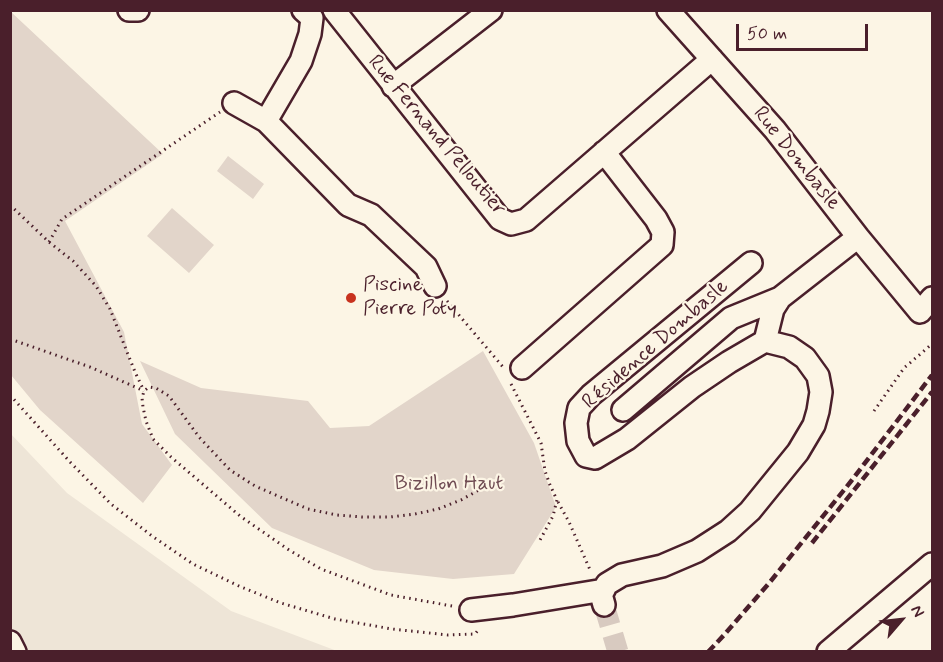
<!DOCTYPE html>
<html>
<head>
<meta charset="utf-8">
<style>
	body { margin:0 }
	#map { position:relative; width:943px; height:662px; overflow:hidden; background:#fcf5e5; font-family:Mynerve,sans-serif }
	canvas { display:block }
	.frame { position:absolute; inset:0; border:12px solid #4a1f2b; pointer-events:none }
	.north { position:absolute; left:871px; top:590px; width:60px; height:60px; -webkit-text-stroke:4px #fcf5e5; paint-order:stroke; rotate:62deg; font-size:16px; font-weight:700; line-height:24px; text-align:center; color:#4a1f2b }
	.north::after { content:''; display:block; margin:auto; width:21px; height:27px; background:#4a1f2b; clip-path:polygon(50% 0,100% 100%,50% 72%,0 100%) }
	.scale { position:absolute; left:736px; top:24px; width:132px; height:27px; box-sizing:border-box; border:3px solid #4a1f2b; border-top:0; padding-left:8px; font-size:18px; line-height:21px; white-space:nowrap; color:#4a1f2b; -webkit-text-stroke:4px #fcf5e5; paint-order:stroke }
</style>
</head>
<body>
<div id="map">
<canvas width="943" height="662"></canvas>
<div class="frame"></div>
<div class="north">N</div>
<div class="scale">50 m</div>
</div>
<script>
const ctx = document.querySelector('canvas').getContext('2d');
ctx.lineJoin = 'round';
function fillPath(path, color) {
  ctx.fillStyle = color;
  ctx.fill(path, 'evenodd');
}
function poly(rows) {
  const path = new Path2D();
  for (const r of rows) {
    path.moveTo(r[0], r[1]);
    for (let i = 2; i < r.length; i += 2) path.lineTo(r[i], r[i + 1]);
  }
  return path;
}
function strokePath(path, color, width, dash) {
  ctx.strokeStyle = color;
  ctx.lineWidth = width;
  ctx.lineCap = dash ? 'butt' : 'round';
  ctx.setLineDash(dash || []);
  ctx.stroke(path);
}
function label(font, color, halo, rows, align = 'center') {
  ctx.font = font + ' Mynerve,sans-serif';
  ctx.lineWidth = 4.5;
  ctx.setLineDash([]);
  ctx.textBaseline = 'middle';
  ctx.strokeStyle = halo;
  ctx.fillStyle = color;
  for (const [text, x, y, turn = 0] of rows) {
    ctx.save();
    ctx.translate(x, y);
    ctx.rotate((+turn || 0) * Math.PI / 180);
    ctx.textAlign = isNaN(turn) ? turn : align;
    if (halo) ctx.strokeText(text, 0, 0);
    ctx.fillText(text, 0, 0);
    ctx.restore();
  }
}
fillPath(poly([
	[10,433,67,493,231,611,337,651,11,651]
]), '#eee5d7');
fillPath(poly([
	[10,11,163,154,65,221,124,332,142,424,172,465,143,503,40,410,11,375],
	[228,156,264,184,253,199,217,171],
	[172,208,214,245,189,273,147,236],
	[483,351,534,443,556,507,514,574,453,579,374,570,272,528,175,434,140,361,201,388,308,401,330,428,369,426]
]), '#e2d5ca');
strokePath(poly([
	[604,605,618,652]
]), '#d8cac0', 21, [21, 10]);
const minor = poly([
	[129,10,138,10],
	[303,10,312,18,310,34,301,61,266,121,348,205,371,215,426,267,435,286],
	[334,10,500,219,511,224,526,220,712,59],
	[668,10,775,130,858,237,920,312,932,298],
	[393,86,491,10],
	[234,103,266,121],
	[765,341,773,309,780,298,858,237],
	[522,368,662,245,663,232,656,219,604,152],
	[623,410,731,318,780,298],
	[604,605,601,594,607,584,622,575,662,566,697,551,728,531,750,511,798,452,814,425,818,411,821,392,818,376,805,358,789,347,765,341,729,362,692,387,627,439,595,458,586,456,578,441,576,423,579,408,591,395,751,263],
	[471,610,513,605,604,590],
	[10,642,15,652],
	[828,652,932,564]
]);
strokePath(minor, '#4a1f2b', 26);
strokePath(poly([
	[10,205,49,242,73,261,96,286,110,309,135,372,144,391],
	[49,242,62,219,220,112],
	[447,301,503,367],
	[10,339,90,367,142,390],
	[511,384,541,443,545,471,550,485,557,500,553,516,539,542],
	[10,395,70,462,111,504,152,536,193,564,241,587,281,603,335,619,392,629,448,635,475,634,479,629],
	[874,411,904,368,932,344],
	[558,502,569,522,591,572],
	[452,606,391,595,321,569,289,550,240,516,171,457,153,439,146,421,143,407,142,398,144,391,149,387,156,388,169,396,199,437,230,470,255,486,308,509,337,515,362,517,390,517,415,514,438,509,461,500,486,486]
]), '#4a1f2b', 3, [1.5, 4.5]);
strokePath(minor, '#fcf5e5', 21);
strokePath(poly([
	[812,543,932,392],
	[708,652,724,635,770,582,852,480,932,375]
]), '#4a1f2b', 4.5, [9, 4.5]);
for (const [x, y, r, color] of [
	[351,298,6,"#c8321e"]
]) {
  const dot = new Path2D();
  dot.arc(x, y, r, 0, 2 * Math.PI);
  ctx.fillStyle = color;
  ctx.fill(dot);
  strokePath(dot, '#fcf5e5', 2);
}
label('21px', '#4a1f2b', '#fcf5e5', [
	["Rue Fernand Pelloutier",436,136,50],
	["Rue Dombasle",796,159,51],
	["Résidence Dombasle",656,345,-41]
]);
label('21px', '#4a1f2b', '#fcf5e5', [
	["Piscine",363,286],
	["Pierre Poty",363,310]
], 'left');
label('21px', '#704c53', '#fcf5e5', [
	["Bizillon Haut",449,485]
]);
</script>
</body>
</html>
